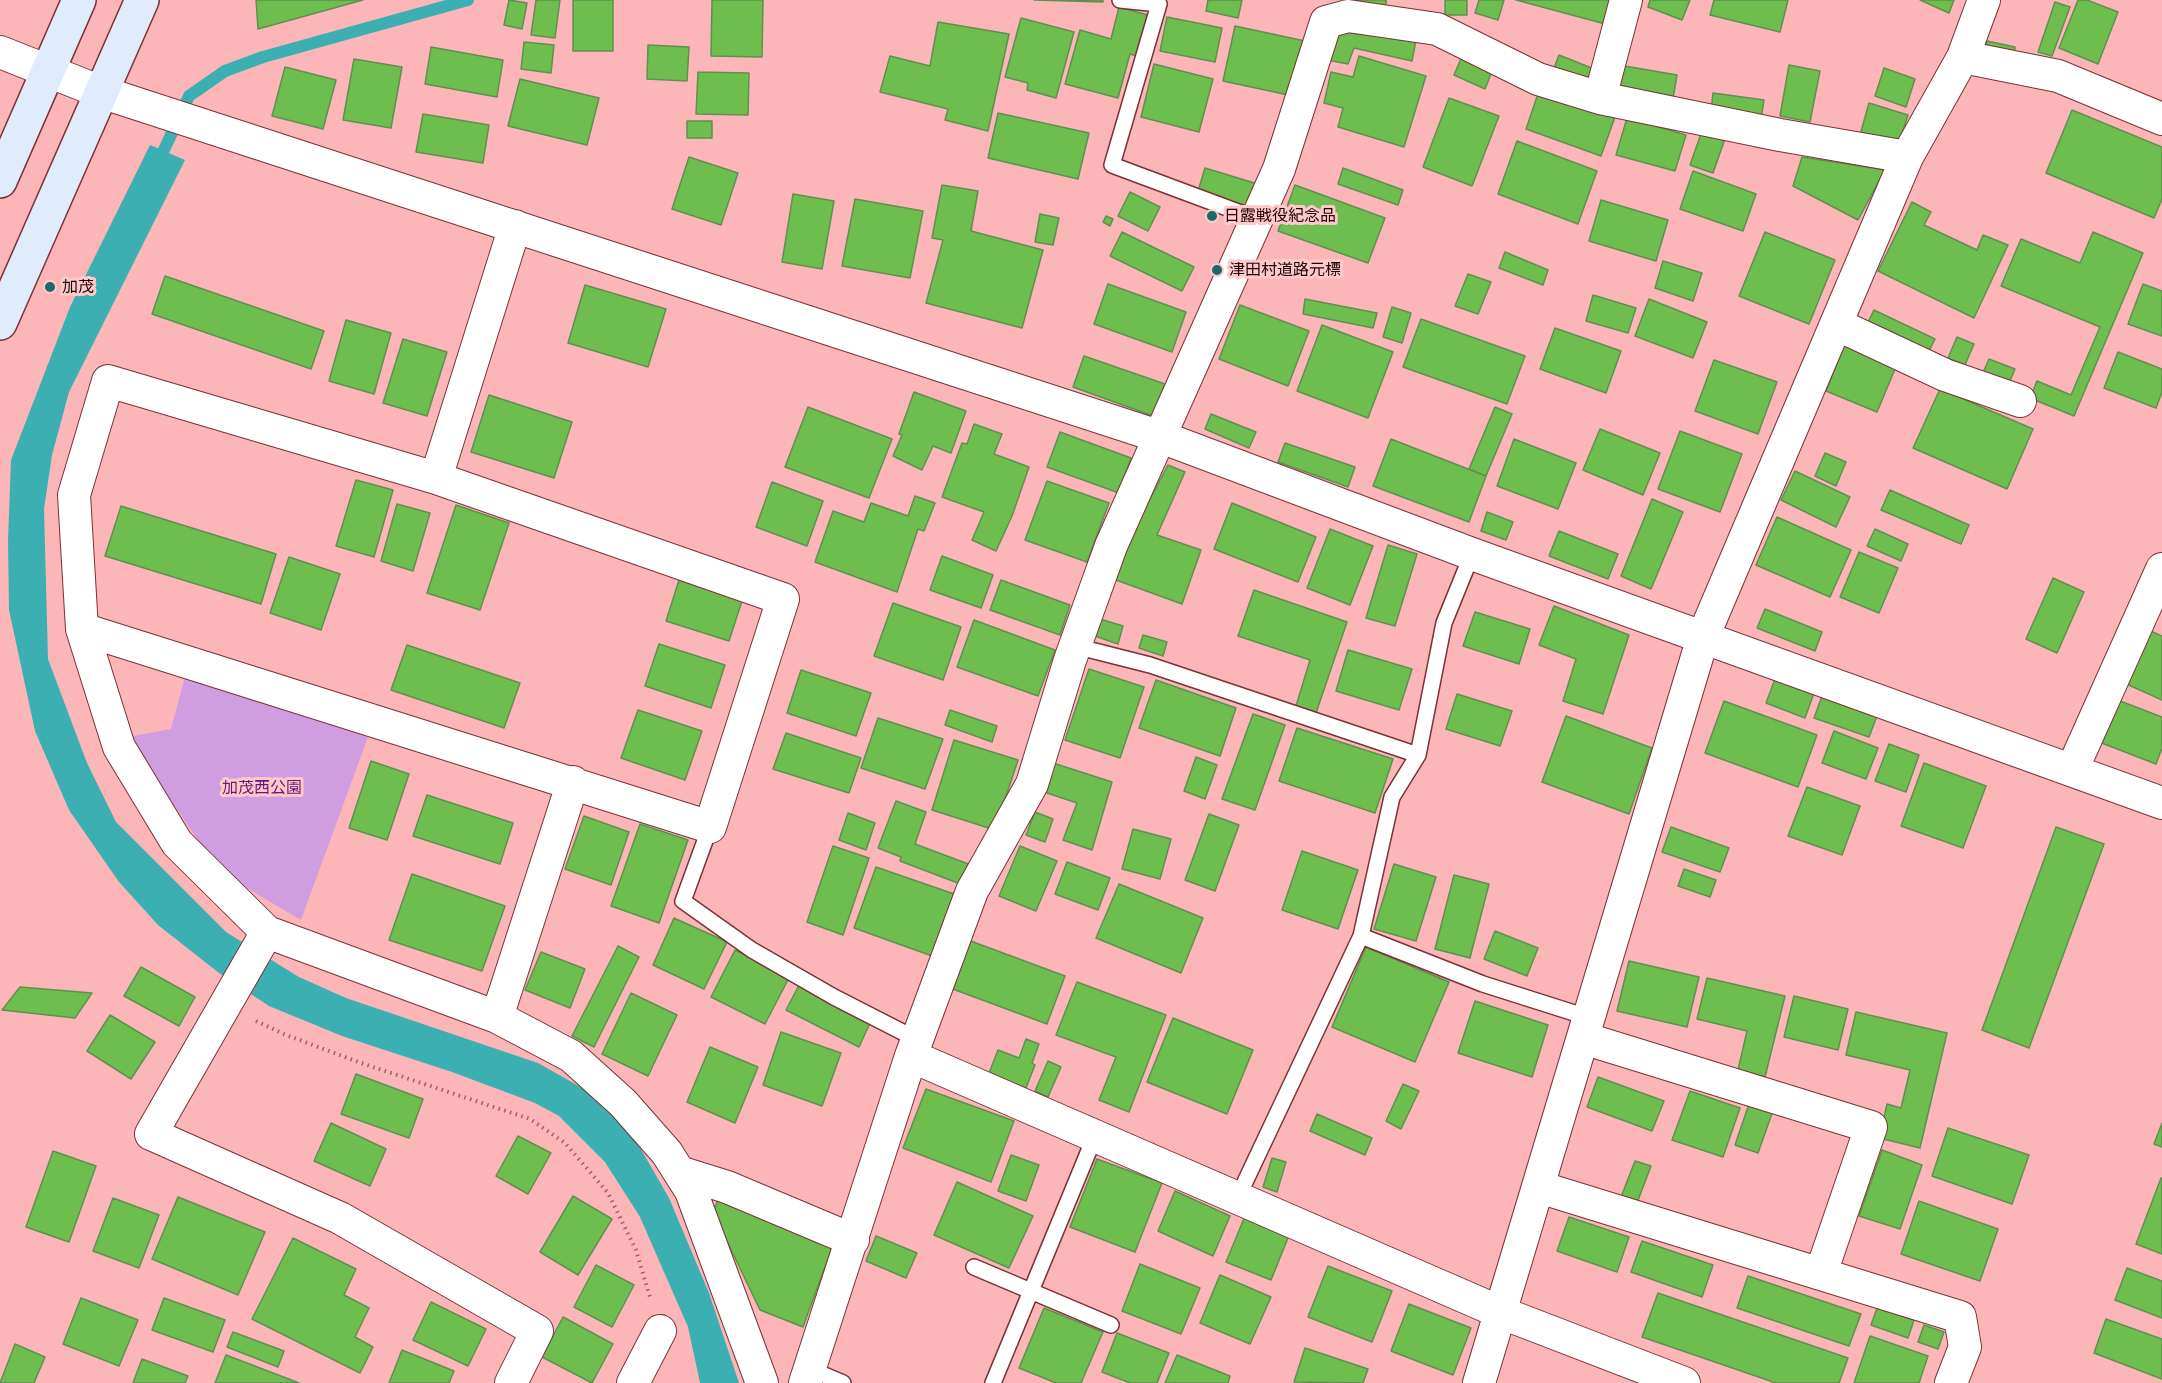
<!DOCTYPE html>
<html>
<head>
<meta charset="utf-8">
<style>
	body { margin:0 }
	canvas { display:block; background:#fcb6b7 }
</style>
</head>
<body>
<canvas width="2162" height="1383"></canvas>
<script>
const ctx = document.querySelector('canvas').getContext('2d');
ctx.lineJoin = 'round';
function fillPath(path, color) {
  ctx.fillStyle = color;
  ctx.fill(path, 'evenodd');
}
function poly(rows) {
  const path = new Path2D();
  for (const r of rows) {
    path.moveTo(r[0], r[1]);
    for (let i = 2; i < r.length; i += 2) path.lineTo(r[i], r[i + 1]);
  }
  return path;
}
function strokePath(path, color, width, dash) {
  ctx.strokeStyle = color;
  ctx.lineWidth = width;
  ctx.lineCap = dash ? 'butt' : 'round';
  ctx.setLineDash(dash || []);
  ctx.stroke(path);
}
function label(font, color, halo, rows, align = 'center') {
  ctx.font = font + ' Raleway,"Noto Sans JP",sans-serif';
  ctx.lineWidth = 6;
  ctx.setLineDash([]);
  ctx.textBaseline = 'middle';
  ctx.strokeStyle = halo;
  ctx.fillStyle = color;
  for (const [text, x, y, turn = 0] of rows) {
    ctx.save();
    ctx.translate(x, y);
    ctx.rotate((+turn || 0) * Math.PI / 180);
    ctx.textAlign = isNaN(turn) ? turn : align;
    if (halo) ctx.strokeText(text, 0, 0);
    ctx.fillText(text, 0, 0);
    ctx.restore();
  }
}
fillPath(poly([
	[185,677,368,737,301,920,245,887,199,842,128,737,171,729]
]), '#d09ee0');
fillPath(poly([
	[150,145,185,160,69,392,52,455,44,509,48,659,87,763,116,822,226,932,299,977,346,998,538,1063,593,1094,635,1139,669,1198,709,1293,739,1383,700,1383,688,1327,640,1217,605,1162,559,1116,535,1103,452,1072,342,1036,269,1006,219,973,158,925,119,882,69,810,35,731,9,610,8,541,11,460,70,307]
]), '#3cafb3');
strokePath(poly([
	[157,165,189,96,225,71,263,57,468,0]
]), '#3cafb3', 12);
const building = poly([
	[256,0,363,0,258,29,256,0],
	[509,0,527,3,522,29,504,25,509,0],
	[536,0,560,0,555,38,531,35,536,0],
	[573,0,613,0,613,51,573,51,573,0],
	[712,0,763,0,762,57,711,56,712,0],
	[1034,0,1103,0,1103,2,1034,0],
	[1208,0,1242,0,1238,18,1206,11,1208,0],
	[1352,0,1386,0,1386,7,1352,3,1352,0],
	[1445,0,1467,0,1467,15,1445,15,1445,0],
	[1479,0,1504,0,1498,20,1475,13,1479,0],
	[1516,0,1616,0,1609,25,1516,0],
	[1650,0,1690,0,1682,20,1648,7,1650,0],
	[1714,0,1788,0,1780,32,1710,15,1714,0],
	[1920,0,1954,0,1949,13,1920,0],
	[2078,0,2087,0,2118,12,2098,64,2059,48,2078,0],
	[2055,2,2070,7,2052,56,2038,52,2055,2],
	[1119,7,1148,15,1137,56,1130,54,1118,98,1065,84,1080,30,1111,39,1119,7],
	[1167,17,1222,28,1215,62,1160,51,1167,17],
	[1021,18,1074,32,1056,98,1027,90,1028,83,1005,77,1021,18],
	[938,22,1009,34,988,131,945,120,948,109,880,92,890,56,930,66,938,22],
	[1235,26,1305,41,1293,96,1223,81,1235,26],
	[1358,26,1416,40,1412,61,1354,48,1348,64,1327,60,1339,29,1356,34,1358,26],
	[1987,41,2015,47,2014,57,1985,51,1987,41],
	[524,42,554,45,551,73,521,69,524,42],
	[648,45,689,47,687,81,647,79,648,45],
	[431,47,503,60,497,97,425,84,431,47],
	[1559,55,1599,71,1592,86,1553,71,1559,55],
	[1359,56,1426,76,1404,147,1338,127,1343,108,1324,103,1331,72,1353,77,1359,56],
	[1462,56,1493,69,1485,89,1454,75,1462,56],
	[354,59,402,67,391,128,343,120,354,59],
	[1154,64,1213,79,1199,132,1141,117,1154,64],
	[1619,65,1677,75,1673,99,1614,89,1619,65],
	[1789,65,1820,71,1810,122,1780,116,1789,65],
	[285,67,336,80,323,129,272,116,285,67],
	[1884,68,1915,79,1906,107,1875,96,1884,68],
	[698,72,749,73,748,115,696,114,698,72],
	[520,79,599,98,587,145,508,126,520,79],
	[1540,88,1616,114,1601,156,1526,129,1540,88],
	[1713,93,1764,100,1761,119,1711,112,1713,93],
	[1449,98,1499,116,1472,186,1423,167,1449,98],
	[1869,103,1908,115,1898,146,1860,135,1869,103],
	[2072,110,2162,147,2162,199,2154,218,2046,173,2072,110],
	[998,113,1089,133,1078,179,988,158,998,113],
	[423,114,489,125,483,163,416,152,423,114],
	[1627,118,1686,135,1675,171,1616,155,1627,118],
	[687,121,712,121,712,138,687,138,687,121],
	[1703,128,1726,136,1713,173,1690,165,1703,128],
	[1517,141,1597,171,1578,224,1498,194,1517,141],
	[689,157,738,173,721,225,672,209,689,157],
	[1802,157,1885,170,1858,220,1793,186,1802,157],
	[1205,168,1261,185,1254,208,1198,191,1205,168],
	[1343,168,1403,190,1398,205,1338,184,1343,168],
	[1693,171,1756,194,1743,231,1680,209,1693,171],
	[942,185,978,191,971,231,1043,250,1022,328,926,303,943,240,932,238,942,185],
	[1295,185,1385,218,1368,263,1278,231,1295,185],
	[1130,192,1160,207,1148,231,1118,216,1130,192],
	[793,194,834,201,822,269,782,262,793,194],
	[855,199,923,211,910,278,842,266,855,199],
	[1601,200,1668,220,1656,261,1589,241,1601,200],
	[1912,202,1931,212,1924,225,1977,250,1983,235,2008,245,1974,318,1878,271,1912,202],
	[1040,214,1059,218,1053,245,1035,242,1040,214],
	[1106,216,1113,219,1110,226,1103,222,1106,216],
	[1122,232,1194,267,1182,291,1110,256,1122,232],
	[1765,232,1835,260,1809,324,1739,296,1765,232],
	[2093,232,2143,253,2074,416,2030,398,2037,381,2071,395,2100,327,2001,286,2021,239,2080,263,2093,232],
	[1505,252,1548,270,1543,285,1499,268,1505,252],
	[1663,261,1702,273,1693,301,1655,288,1663,261],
	[1468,274,1491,282,1478,314,1455,306,1468,274],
	[165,276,324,331,311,369,152,314,165,276],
	[1108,284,1186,312,1172,352,1094,324,1108,284],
	[2143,284,2162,291,2162,336,2128,324,2143,284],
	[585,285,666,309,648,367,568,343,585,285],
	[1593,295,1636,308,1628,333,1586,321,1593,295],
	[1305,299,1377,313,1373,328,1303,314,1305,299],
	[1649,299,1707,322,1693,358,1635,336,1649,299],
	[1240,305,1309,331,1288,386,1219,359,1240,305],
	[1392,307,1411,313,1402,343,1383,337,1392,307],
	[1874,310,1935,339,1928,353,1867,324,1874,310],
	[1421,319,1525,356,1507,404,1403,367,1421,319],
	[346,320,391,333,374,394,329,381,346,320],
	[1322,325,1393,352,1368,418,1297,391,1322,325],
	[1555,328,1621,351,1606,393,1540,369,1555,328],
	[1957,337,1974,344,1965,365,1948,358,1957,337],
	[403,339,447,352,427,416,383,403,403,339],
	[1846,341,1898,362,1877,412,1826,391,1846,341],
	[2118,352,2162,369,2162,392,2156,408,2104,388,2118,352],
	[1084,356,1165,384,1153,416,1073,387,1084,356],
	[1989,359,2015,369,2007,388,1981,377,1989,359],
	[1714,360,1777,382,1758,434,1695,411,1714,360],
	[1940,389,2033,429,2007,489,1913,448,1940,389],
	[914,392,966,411,951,453,933,446,922,470,893,456,902,435,899,434,914,392],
	[489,395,572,422,554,478,471,452,489,395],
	[808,407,892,439,869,498,785,467,808,407],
	[1495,407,1512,414,1486,476,1469,469,1495,407],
	[1211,414,1256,432,1249,448,1205,429,1211,414],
	[974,424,1002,434,994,454,1029,467,1012,516,996,551,972,540,984,512,942,497,962,443,967,444,974,424],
	[1600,429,1660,453,1643,495,1583,470,1600,429],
	[1680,431,1742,454,1720,512,1658,489,1680,431],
	[1060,432,1131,458,1119,493,1047,467,1060,432],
	[1391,439,1486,476,1469,522,1373,486,1391,439],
	[1514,439,1576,463,1558,509,1497,486,1514,439],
	[1285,443,1355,467,1348,487,1278,462,1285,443],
	[1825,453,1846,462,1836,486,1815,476,1825,453],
	[1168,465,1185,472,1157,535,1201,550,1182,604,1116,580,1135,527,1168,465],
	[1795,471,1850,497,1836,527,1781,500,1795,471],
	[356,480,393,490,374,557,336,546,356,480],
	[1047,481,1109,503,1087,562,1025,540,1047,481],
	[772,482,823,501,807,546,756,527,772,482],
	[1890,490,1969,525,1961,544,1881,510,1890,490],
	[915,496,935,503,924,531,918,529,897,592,815,562,833,511,864,522,871,503,908,516,915,496],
	[1652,499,1683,512,1651,589,1621,576,1652,499],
	[1232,503,1316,537,1298,582,1214,549,1232,503],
	[397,504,430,513,413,571,381,561,397,504],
	[456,505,509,523,480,610,427,593,456,505],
	[121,506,276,554,261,604,105,556,121,506],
	[1487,512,1513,522,1506,540,1481,531,1487,512],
	[1777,517,1851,550,1830,597,1756,565,1777,517],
	[1330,529,1373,546,1350,605,1307,588,1330,529],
	[1875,529,1908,544,1901,561,1867,546,1875,529],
	[1559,531,1618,554,1608,579,1549,556,1559,531],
	[1388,545,1417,554,1395,626,1366,618,1388,545],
	[1859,552,1898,568,1879,613,1840,597,1859,552],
	[942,556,993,575,981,608,930,590,942,556],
	[289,557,340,574,321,630,270,613,289,557],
	[2053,578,2084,592,2057,653,2026,639,2053,578],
	[679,580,742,601,729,641,666,621,679,580],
	[1001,580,1070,605,1060,635,990,610,1001,580],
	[1254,590,1347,622,1316,713,1296,706,1310,660,1238,636,1254,590],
	[893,603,961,627,943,680,874,656,893,603],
	[1554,606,1629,635,1603,714,1563,701,1576,659,1539,645,1554,606],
	[1765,609,1822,632,1815,651,1757,628,1765,609],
	[1475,612,1530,629,1519,664,1463,646,1475,612],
	[1097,618,1123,626,1118,644,1092,635,1097,618],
	[974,620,1055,650,1038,696,957,667,974,620],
	[2146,629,2162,636,2162,700,2122,682,2146,629],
	[1143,635,1167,642,1163,656,1139,648,1143,635],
	[659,644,725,665,711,708,645,686,659,644],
	[407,645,520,683,504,728,391,690,407,645],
	[1348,650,1412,669,1399,710,1336,691,1348,650],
	[1089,669,1144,687,1120,758,1065,740,1089,669],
	[801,670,871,693,856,736,787,713,801,670],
	[1775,679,1814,693,1805,718,1766,703,1775,679],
	[1156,680,1236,708,1220,756,1139,728,1156,680],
	[1457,694,1512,711,1500,746,1446,729,1457,694],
	[1822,696,1877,716,1869,737,1814,718,1822,696],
	[2115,699,2162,717,2162,748,2156,764,2099,742,2115,699],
	[1724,701,1817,735,1798,787,1705,753,1724,701],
	[638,710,702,731,685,780,621,758,638,710],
	[950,710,997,726,992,742,945,725,950,710],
	[1253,714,1285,725,1255,810,1222,799,1253,714],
	[1566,716,1652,748,1629,814,1542,782,1566,716],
	[878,718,943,739,925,789,861,768,878,718],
	[1297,728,1393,759,1375,813,1279,781,1297,728],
	[1834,731,1878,748,1866,779,1822,763,1834,731],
	[786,733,861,758,849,793,773,769,786,733],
	[954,740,1018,760,995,830,932,810,954,740],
	[1889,744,1919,755,1906,792,1875,781,1889,744],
	[1196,757,1217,765,1205,799,1184,791,1196,757],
	[371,761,409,774,387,840,349,828,371,761],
	[1053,763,1112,782,1092,850,1063,840,1077,803,1044,792,1053,763],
	[1924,763,1986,786,1963,848,1901,826,1924,763],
	[1807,787,1860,806,1842,855,1788,836,1807,787],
	[427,795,513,823,500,864,413,836,427,795],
	[896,801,926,812,915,844,971,865,963,885,900,861,901,857,878,848,896,801],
	[1035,812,1053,819,1045,842,1026,835,1035,812],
	[848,813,875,823,866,850,839,840,848,813],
	[1209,814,1239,825,1215,891,1185,880,1209,814],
	[584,816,629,832,611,885,565,869,584,816],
	[640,824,688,840,659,923,611,906,640,824],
	[1671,827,1729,848,1720,872,1662,852,1671,827],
	[2056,827,2104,844,2029,1048,1982,1030,2056,827],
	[1133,829,1171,839,1160,879,1122,869,1133,829],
	[833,846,869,858,843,935,807,922,833,846],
	[1020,846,1057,861,1036,911,999,896,1020,846],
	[1302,851,1358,870,1338,929,1282,910,1302,851],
	[1067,862,1110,878,1098,910,1055,894,1067,862],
	[1394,864,1436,877,1416,941,1374,929,1394,864],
	[876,867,957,895,935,957,854,928,876,867],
	[1684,869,1716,880,1710,897,1678,886,1684,869],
	[412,874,505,906,482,971,389,940,412,874],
	[1454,875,1489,884,1470,958,1435,949,1454,875],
	[1119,884,1203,918,1181,973,1096,938,1119,884],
	[674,918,727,942,704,989,653,965,674,918],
	[1495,931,1538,948,1527,976,1484,959,1495,931],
	[968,940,1065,976,1047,1024,950,988,968,940],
	[618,946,639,957,594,1047,572,1036,618,946],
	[1366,947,1449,982,1415,1062,1332,1027,1366,947],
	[735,950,790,976,765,1024,711,997,735,950],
	[541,952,585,969,570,1008,525,990,541,952],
	[1629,961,1699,977,1687,1027,1617,1011,1629,961],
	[141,967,195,997,179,1026,124,996,141,967],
	[1707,978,1785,996,1765,1077,1738,1070,1747,1031,1697,1019,1707,978],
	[1077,982,1166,1015,1129,1112,1099,1100,1116,1057,1056,1035,1077,982],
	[799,985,871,1021,859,1047,786,1010,799,985],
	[20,987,92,993,75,1018,2,1010,20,987],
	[631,993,677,1015,648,1076,602,1054,631,993],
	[1794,996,1848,1009,1838,1050,1784,1037,1794,996],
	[1475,1001,1548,1025,1532,1077,1458,1053,1475,1001],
	[1856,1012,1947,1033,1920,1148,1879,1138,1887,1104,1901,1108,1910,1070,1846,1055,1856,1012],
	[110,1015,155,1042,131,1079,87,1051,110,1015],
	[1173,1018,1253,1050,1227,1114,1147,1082,1173,1018],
	[781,1032,841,1053,822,1106,763,1085,781,1032],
	[1026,1039,1039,1044,1032,1063,1035,1065,1026,1088,989,1073,998,1050,1019,1058,1026,1039],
	[710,1047,758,1067,735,1123,687,1102,710,1047],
	[1048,1061,1061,1067,1048,1097,1035,1091,1048,1061],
	[356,1074,423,1099,409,1138,341,1114,356,1074],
	[1598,1077,1664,1101,1652,1131,1587,1107,1598,1077],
	[1403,1084,1419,1091,1401,1129,1386,1121,1403,1084],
	[926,1089,1014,1121,991,1182,903,1148,926,1089],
	[1690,1091,1740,1108,1723,1157,1672,1140,1690,1091],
	[1750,1101,1774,1108,1758,1153,1735,1145,1750,1101],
	[1317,1114,1372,1138,1365,1155,1310,1131,1317,1114],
	[331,1123,386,1149,370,1186,314,1161,331,1123],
	[2162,1123,2162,1147,2154,1144,2162,1123],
	[1948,1128,2029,1155,2012,1204,1932,1176,1948,1128],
	[518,1136,551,1153,528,1194,496,1176,518,1136],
	[1882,1150,1922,1165,1900,1229,1859,1216,1882,1150],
	[53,1151,96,1166,69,1242,26,1227,53,1151],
	[1011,1155,1039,1165,1026,1201,998,1191,1011,1155],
	[1272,1158,1286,1162,1277,1192,1263,1187,1272,1158],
	[1097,1159,1162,1183,1135,1252,1070,1227,1097,1159],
	[1635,1161,1651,1166,1637,1203,1621,1197,1635,1161],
	[2161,1178,2162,1178,2162,1254,2136,1244,2161,1178],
	[957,1182,1033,1216,1009,1268,934,1235,957,1182],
	[1175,1191,1230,1216,1213,1256,1158,1231,1175,1191],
	[573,1196,612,1219,578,1275,540,1252,573,1196],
	[178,1197,265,1232,238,1295,152,1259,178,1197],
	[719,1197,833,1245,803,1327,760,1310,713,1212,719,1197],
	[113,1198,159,1215,139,1268,93,1251,113,1198],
	[1919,1201,1998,1229,1980,1281,1901,1254,1919,1201],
	[1245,1216,1290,1233,1271,1280,1226,1262,1245,1216],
	[1569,1217,1629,1237,1617,1272,1557,1251,1569,1217],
	[876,1236,917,1253,906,1278,866,1261,876,1236],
	[293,1238,356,1269,344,1295,369,1308,355,1337,373,1347,360,1373,252,1319,293,1238],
	[1642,1241,1713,1265,1702,1297,1631,1272,1642,1241],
	[1140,1264,1200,1288,1181,1334,1122,1311,1140,1264],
	[596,1265,634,1285,612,1327,574,1307,596,1265],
	[1328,1266,1392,1291,1372,1342,1308,1317,1328,1266],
	[2127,1268,2162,1281,2162,1318,2115,1300,2127,1268],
	[1220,1275,1271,1297,1250,1344,1200,1323,1220,1275],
	[1748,1276,1861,1314,1849,1346,1737,1308,1748,1276],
	[1658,1293,1848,1358,1839,1383,1776,1383,1642,1337,1658,1293],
	[81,1298,138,1320,119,1366,63,1344,81,1298],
	[164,1298,225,1320,213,1352,152,1330,164,1298],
	[431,1302,486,1329,468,1366,413,1340,431,1302],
	[1409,1304,1471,1328,1453,1375,1391,1351,1409,1304],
	[1044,1308,1103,1332,1081,1383,1056,1383,1019,1368,1044,1308],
	[1877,1308,1914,1320,1908,1338,1871,1325,1877,1308],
	[563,1317,613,1344,592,1383,542,1357,563,1317],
	[2106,1319,2162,1339,2162,1379,2094,1353,2106,1319],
	[1924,1325,1944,1332,1938,1349,1918,1342,1924,1325],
	[233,1332,284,1351,278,1367,227,1347,233,1332],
	[1117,1333,1169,1353,1157,1383,1130,1383,1102,1372,1117,1333],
	[1870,1336,1928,1356,1919,1383,1854,1383,1870,1336],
	[15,1344,45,1357,34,1383,0,1383,15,1344],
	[1305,1348,1368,1369,1363,1383,1294,1382,1305,1348],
	[402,1350,454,1371,449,1383,389,1383,402,1350],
	[226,1355,299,1383,215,1383,226,1355],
	[1177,1355,1230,1376,1228,1383,1165,1383,1177,1355],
	[142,1359,188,1376,185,1383,133,1383,142,1359]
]);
fillPath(building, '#6dbe4e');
strokePath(building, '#618f51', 1.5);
const lane = poly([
	[1120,0,1159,4,1112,165,1257,219],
	[1075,646,1150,665,1418,755],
	[710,827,683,901,752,950,834,997,918,1040],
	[1361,936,1483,984,1590,1018],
	[1237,1199,1361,936,1392,797,1418,755,1444,623,1472,554],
	[974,1267,1111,1325],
	[810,1369,843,1383],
	[993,1383,1095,1136]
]);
const street = poly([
	[0,52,101,92,1161,437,1472,554,2162,803],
	[1963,57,2058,76,2162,119],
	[1600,98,1626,0],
	[1836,324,1945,375,2020,401],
	[436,478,515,226],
	[82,629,710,827,783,599,436,478,108,381,74,495,82,629,119,747,177,843,267,932,497,1017,571,1056,623,1103,667,1153,691,1191,762,1383],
	[2072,770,2162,569],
	[267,932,151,1134,340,1218,537,1331,511,1383],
	[497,1017,573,782],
	[1583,1038,1871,1127,1821,1273],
	[911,1056,1502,1313,1684,1383],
	[679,1172,727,1187,853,1240],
	[1539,1187,1960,1317,1965,1347,1951,1383],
	[633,1383,660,1331],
	[805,1383,911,1056,972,891,1032,784,1070,660,1111,546,1279,169,1326,22,1348,16,1437,29,1538,79,1600,98,1780,135,1907,157],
	[1479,1383,1703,637,1907,157,1963,57,1984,0]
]);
const secondary = poly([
	[0,181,79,0],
	[0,323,142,0]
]);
strokePath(lane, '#7b3137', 18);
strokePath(street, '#7b3137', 34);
strokePath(secondary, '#7b3137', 36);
strokePath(poly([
	[256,1021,286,1035,361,1063,530,1119,565,1143,608,1193,636,1250,650,1297]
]), '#966465', 4, [1.5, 4.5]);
strokePath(lane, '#fff', 15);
strokePath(street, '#fff', 32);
strokePath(secondary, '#e0ecfc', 33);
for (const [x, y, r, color] of [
	[1212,216,6,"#1a686a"],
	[1217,270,6,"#1a686a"],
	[50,287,6,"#1a686a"]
]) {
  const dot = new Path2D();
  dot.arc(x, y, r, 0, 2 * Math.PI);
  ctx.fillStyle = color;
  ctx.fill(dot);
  strokePath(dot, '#ffc8c9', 2);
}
label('16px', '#1e0305', '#ffc8c9', [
	["日露戦役紀念品",1224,216],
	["津田村道路元標",1229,270],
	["加茂",62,287]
], 'left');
label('16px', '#641878', '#ffc8c9', [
	["加茂西公園",262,788]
]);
</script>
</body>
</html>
